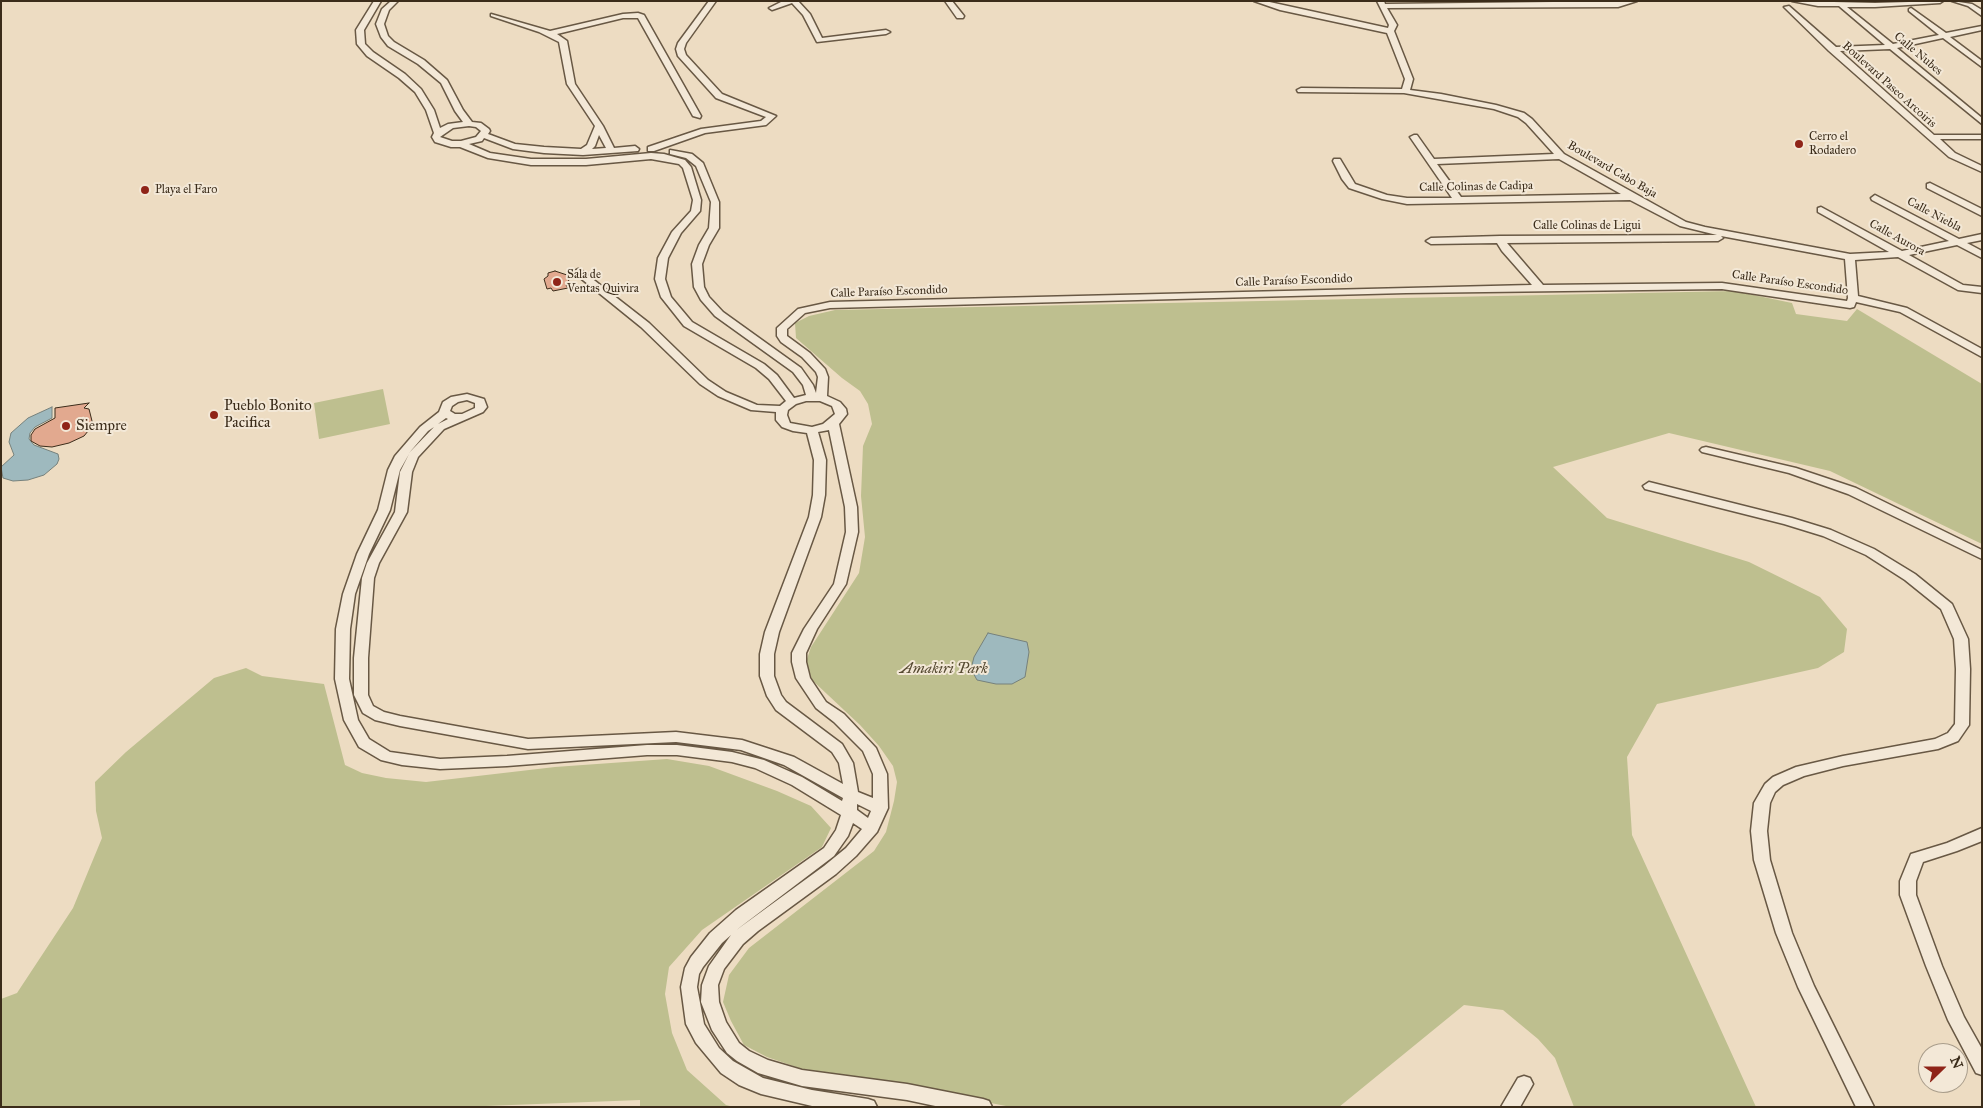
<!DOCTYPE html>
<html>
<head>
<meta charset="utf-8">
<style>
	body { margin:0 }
	#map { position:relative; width:1983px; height:1108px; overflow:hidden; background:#eddcc2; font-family:"IM FELL Great Primer",serif }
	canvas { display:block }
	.frame { position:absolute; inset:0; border:2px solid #3b2c1a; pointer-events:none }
	.north { position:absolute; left:1918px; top:1043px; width:50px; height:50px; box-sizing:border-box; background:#f3e8d7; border:1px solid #a99d8b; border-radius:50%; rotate:68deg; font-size:14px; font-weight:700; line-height:20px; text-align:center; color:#3b2c1a }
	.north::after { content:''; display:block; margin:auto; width:18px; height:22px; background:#8f2418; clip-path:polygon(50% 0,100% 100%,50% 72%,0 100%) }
</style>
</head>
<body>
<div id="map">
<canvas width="1983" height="1108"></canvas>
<div class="frame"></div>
<div class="north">N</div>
</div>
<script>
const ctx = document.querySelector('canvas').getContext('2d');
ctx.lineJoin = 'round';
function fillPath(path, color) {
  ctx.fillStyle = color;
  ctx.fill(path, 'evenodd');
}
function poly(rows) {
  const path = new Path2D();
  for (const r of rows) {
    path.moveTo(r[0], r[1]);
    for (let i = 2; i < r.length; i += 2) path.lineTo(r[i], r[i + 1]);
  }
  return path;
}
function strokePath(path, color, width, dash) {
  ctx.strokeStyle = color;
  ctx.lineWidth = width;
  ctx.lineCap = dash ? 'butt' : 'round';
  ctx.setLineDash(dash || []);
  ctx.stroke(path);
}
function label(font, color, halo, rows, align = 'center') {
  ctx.font = font + ' "IM FELL Great Primer",serif';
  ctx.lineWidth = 4;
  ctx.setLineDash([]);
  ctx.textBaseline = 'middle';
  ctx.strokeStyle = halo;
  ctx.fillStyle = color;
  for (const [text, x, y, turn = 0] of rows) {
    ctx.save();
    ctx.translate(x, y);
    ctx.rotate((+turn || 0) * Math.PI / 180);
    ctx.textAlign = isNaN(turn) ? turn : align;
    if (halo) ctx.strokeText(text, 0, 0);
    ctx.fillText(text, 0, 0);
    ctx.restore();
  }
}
fillPath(poly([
	[1734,291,1792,303,1796,314,1847,321,1857,309,1982,384,1982,544,1830,471,1669,433,1553,467,1607,518,1749,562,1820,597,1847,629,1844,652,1818,668,1657,704,1627,757,1632,835,1756,1107,1574,1107,1555,1058,1538,1039,1503,1010,1464,1005,1339,1107,1011,1107,854,1076,802,1069,767,1057,744,1045,731,1021,723,1002,729,975,749,948,874,851,886,832,894,801,897,782,893,766,879,746,860,725,812,680,806,662,811,647,859,573,865,537,861,496,863,446,872,424,868,404,860,391,842,378,796,338,795,323,809,316,835,310],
	[383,389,390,424,319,439,314,403],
	[246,668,262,676,324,684,345,765,362,773,386,778,426,782,555,767,667,759,709,766,777,791,811,806,831,828,822,847,702,930,669,967,665,994,672,1033,687,1070,726,1105,734,1107,640,1107,640,1100,460,1107,1,1107,1,999,17,993,73,908,102,838,96,811,95,782,126,752,214,678]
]), '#bebf8f');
const water = poly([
	[52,407,52,418,35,427,30,433,29,439,34,445,58,454,59,459,57,464,44,475,28,480,13,481,3,478,1,467,14,455,9,442,11,433,28,418,52,407],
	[988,633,1027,642,1029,652,1025,677,1012,684,996,684,977,680,971,669,974,657,988,633]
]);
fillPath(water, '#9eb9be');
strokePath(water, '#76817c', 1);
const building = poly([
	[555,271,567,275,570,285,566,285,568,288,553,291,551,288,547,289,544,279,548,276,548,273,555,271],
	[89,403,84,408,89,409,93,425,84,436,69,443,52,447,40,446,31,441,31,435,35,429,55,418,55,408,89,403]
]);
fillPath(building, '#e2a98f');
strokePath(building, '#3b2c1a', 1);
const minor = poly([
	[374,1,381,1,364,30,365,44,373,52,405,74,421,89,434,110,440,128,448,124,463,122,455,111,441,83,418,64,388,46,381,37,376,24,382,9,391,1,398,1,389,10,384,24,388,36,394,42,424,60,447,80,463,110,472,122,481,123,489,129,490,131,488,134,515,144,544,147,581,149,587,145,595,126,567,84,559,42,539,32,491,16,491,14,550,31,623,14,638,13,644,15,701,116,700,118,693,116,638,18,623,18,557,34,567,41,575,84,603,126,614,148,635,146,639,149,638,151,583,155,544,153,513,149,484,138,482,141,469,144,490,153,531,159,586,159,651,153,664,154,685,160,691,167,701,200,700,211,681,233,668,258,665,279,671,297,692,322,764,364,777,375,794,398,806,395,803,385,793,372,715,316,701,300,694,287,692,264,699,245,709,228,711,202,696,166,686,158,670,154,670,150,692,154,703,163,719,202,719,228,709,245,702,264,704,287,709,297,723,312,801,368,813,385,816,393,818,377,816,372,802,357,781,342,777,336,777,328,798,309,830,302,1532,285,1502,251,1497,243,1431,244,1426,241,1431,238,1500,236,1717,235,1680,226,1630,200,1407,204,1382,199,1349,188,1342,179,1333,161,1334,159,1340,159,1355,184,1387,195,1407,198,1452,198,1410,137,1414,135,1417,135,1434,159,1554,154,1526,123,1518,117,1494,109,1404,93,1298,92,1297,90,1301,88,1402,89,1405,79,1387,33,1280,10,1254,1,1265,1,1388,28,1389,25,1377,1,1384,1,1385,4,1637,1,1618,7,1387,8,1397,25,1394,31,1413,79,1410,90,1441,94,1496,105,1524,113,1532,119,1564,154,1686,222,1705,227,1850,254,1889,252,1818,212,1818,208,1821,207,1902,251,1949,241,1872,200,1871,198,1875,195,1959,239,1982,234,1982,240,1967,243,1982,251,1982,258,1957,245,1909,255,1963,285,1982,287,1982,293,1958,290,1898,257,1855,260,1858,296,1907,308,1982,349,1982,357,1900,312,1856,302,1854,307,1850,308,1722,289,1406,293,830,308,805,313,787,329,787,336,810,353,825,369,828,377,827,396,840,402,846,409,847,414,839,424,857,507,858,532,846,584,817,629,806,653,806,662,810,678,826,702,844,714,876,748,887,774,888,808,877,832,856,856,836,874,758,931,743,944,724,969,718,985,719,1002,726,1022,739,1043,749,1051,768,1060,802,1070,907,1084,983,1099,989,1101,992,1107,940,1107,907,1100,802,1086,758,1073,737,1061,727,1053,712,1030,701,1002,702,985,709,966,731,935,722,943,703,967,699,974,697,987,704,1024,719,1048,733,1061,763,1078,812,1090,868,1099,874,1101,877,1107,812,1106,761,1094,739,1085,721,1073,696,1043,686,1024,681,987,685,968,691,957,710,933,736,910,824,848,836,830,841,815,792,785,755,768,732,762,677,755,647,755,507,766,440,769,402,765,381,760,359,747,344,720,335,679,336,629,343,594,357,554,378,510,388,470,395,456,420,427,439,412,443,402,451,397,467,394,484,399,487,407,483,412,444,429,418,457,412,472,407,512,379,563,374,578,368,658,368,695,373,706,384,712,400,716,528,739,676,732,742,740,794,757,843,784,839,763,832,752,776,710,767,696,760,676,760,654,765,632,809,517,813,495,814,460,807,433,793,431,782,427,776,420,776,412,751,410,718,396,700,384,641,327,573,272,578,269,581,270,649,323,708,380,726,392,757,405,780,406,786,401,769,379,756,368,684,326,661,297,655,279,658,258,672,232,691,211,693,200,683,168,679,164,651,159,586,165,531,165,488,158,460,147,451,147,435,142,432,137,434,133,426,110,415,92,399,78,367,56,357,44,356,30,374,1],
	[469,126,476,127,481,131,476,137,461,141,452,141,440,137,453,128,469,126],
	[599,135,606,148,592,149,595,146,599,135],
	[1559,159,1621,194,1461,197,1437,164,1559,159],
	[1721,236,1845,259,1848,298,1847,301,1722,283,1543,285,1507,243,1718,241,1723,238,1721,236],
	[467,400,475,403,475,408,462,414,455,414,450,411,452,406,458,402,467,400],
	[806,401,820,401,832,406,835,414,823,424,812,427,790,423,787,415,788,410,796,404,806,401],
	[446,418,448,419,438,424,446,418],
	[434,427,409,453,428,431,434,427],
	[829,430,845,507,846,532,834,584,804,629,792,653,792,662,796,678,816,708,834,722,863,751,873,774,873,798,858,792,853,763,842,744,786,702,781,695,774,676,774,654,779,632,821,517,825,495,826,460,818,432,829,430],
	[409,454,400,472,395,512,367,563,362,578,354,658,354,695,363,713,375,720,400,726,528,749,676,742,741,750,784,765,843,798,842,801,802,777,764,760,732,752,677,745,647,745,507,756,440,759,390,752,369,739,358,720,349,679,350,629,355,594,369,554,390,510,400,470,409,454],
	[857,804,871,811,868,818,857,810,857,804],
	[853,823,862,829,846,848,824,866,735,931,834,856,848,836,853,823],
	[709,1,716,1,686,43,684,49,686,55,722,94,776,116,766,125,705,133,654,151,648,151,648,147,701,129,761,121,766,117,716,98,678,56,676,49,678,43,709,1],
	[783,1,798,1,810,14,822,38,886,30,890,32,886,34,817,42,803,15,792,3,772,10,769,8,783,1],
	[945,1,952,1,964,16,963,18,957,18,945,1],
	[1792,1,1875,3,1943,1,1940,3,1875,7,1847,7,1893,44,1939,35,1909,11,1909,9,1911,8,1946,33,1982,26,1982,30,1950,37,1982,61,1982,67,1943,38,1897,48,1982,118,1982,124,1890,49,1840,51,1934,135,1982,135,1982,139,1940,139,1955,153,1982,166,1982,172,1949,157,1829,51,1784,7,1789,6,1836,47,1885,45,1839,6,1818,6,1792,1],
	[1952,1,1972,4,1982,10,1982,16,1968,6,1952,1],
	[1930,183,1982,209,1982,216,1927,188,1927,184,1930,183],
	[1706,447,1796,468,1856,488,1982,550,1982,559,1848,494,1789,473,1702,452,1700,450,1702,448,1706,447],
	[1649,482,1792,518,1831,530,1874,549,1915,574,1952,604,1968,639,1970,669,1969,725,1958,741,1938,749,1843,766,1804,776,1783,785,1775,792,1770,803,1767,831,1770,860,1792,933,1814,986,1874,1107,1856,1107,1798,987,1776,933,1754,860,1751,831,1754,803,1765,784,1773,777,1796,767,1843,756,1935,739,1948,733,1955,724,1956,669,1954,639,1941,609,1905,580,1866,555,1823,536,1784,524,1645,489,1643,486,1649,482],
	[1982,828,1982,841,1957,851,1923,862,1916,881,1916,895,1942,966,1964,1017,1982,1049,1982,1075,1976,1073,1948,1020,1926,966,1900,895,1900,881,1911,854,1947,843,1982,828],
	[1524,1076,1530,1078,1533,1084,1520,1107,1501,1107,1518,1078,1524,1076]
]);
strokePath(minor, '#685844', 3);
fillPath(minor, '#f3e8d7');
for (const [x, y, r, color] of [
	[1799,144,5,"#8f2418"],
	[145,190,5,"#8f2418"],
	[557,282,5,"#8f2418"],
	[214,415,5,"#8f2418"],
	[66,426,5,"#8f2418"]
]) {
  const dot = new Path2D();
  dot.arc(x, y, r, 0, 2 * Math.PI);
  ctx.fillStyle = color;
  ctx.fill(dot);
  strokePath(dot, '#f3e8d7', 2);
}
label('12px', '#3b2c1a', '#f3e8d7', [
	["Calle Nubes",1918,54,40],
	["Boulevard Paseo Arcoiris",1889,85,42],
	["Boulevard Cabo Baja",1612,170,30],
	["Calle Colinas de Cadipa",1476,187,-1],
	["Calle Niebla",1934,215,28],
	["Calle Colinas de Ligui",1587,226],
	["Calle Aurora",1897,238,29],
	["Calle Paraíso Escondido",1294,281,-2],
	["Calle Paraíso Escondido",1790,283,8],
	["Calle Paraíso Escondido",889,292,-2]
]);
label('12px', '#3b2c1a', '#f3e8d7', [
	["Cerro el",1809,137],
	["Rodadero",1809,151],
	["Playa el Faro",155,190],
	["Sala de",567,275],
	["Ventas Quivira",567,289]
], 'left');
label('15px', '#3b2c1a', '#f3e8d7', [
	["Pueblo Bonito",224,406],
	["Pacifica",224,423],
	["Siempre",76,426]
], 'left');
label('italic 15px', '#554931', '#f3e8d7', [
	["Amakiri Park",944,669]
]);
</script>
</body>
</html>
